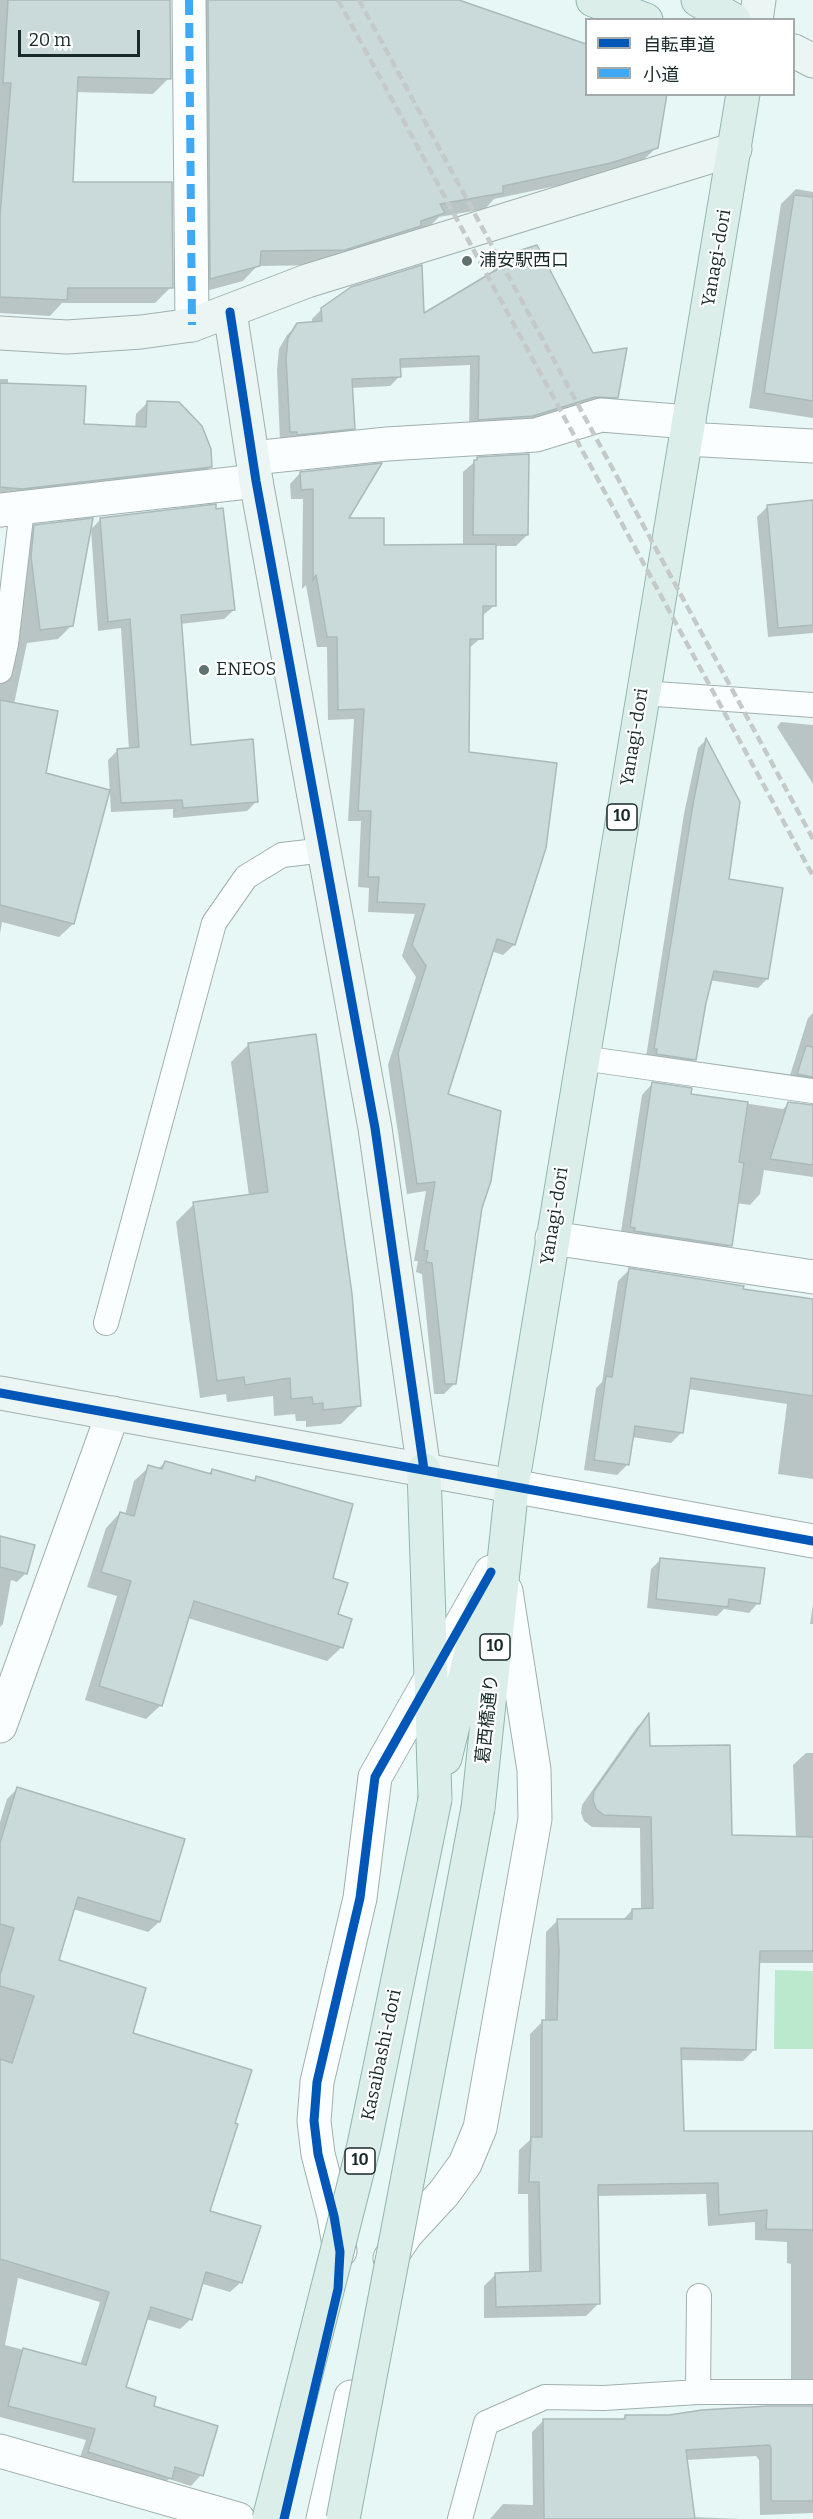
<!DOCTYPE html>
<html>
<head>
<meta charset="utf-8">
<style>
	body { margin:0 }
	#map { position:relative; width:813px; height:2519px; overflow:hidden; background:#e7f7f5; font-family:Bitter,"Noto Sans JP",serif }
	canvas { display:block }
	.legend { position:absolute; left:585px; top:18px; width:210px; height:78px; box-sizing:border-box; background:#fff; border:2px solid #a3aaa9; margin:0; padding:8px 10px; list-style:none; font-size:18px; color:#182a29 }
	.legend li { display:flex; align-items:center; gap:12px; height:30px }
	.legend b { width:30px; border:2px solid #a3aaa9 }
	.scale { position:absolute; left:18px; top:30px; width:122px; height:27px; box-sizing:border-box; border:3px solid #182a29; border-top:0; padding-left:8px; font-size:18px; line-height:21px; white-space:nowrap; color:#182a29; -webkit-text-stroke:4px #fff; paint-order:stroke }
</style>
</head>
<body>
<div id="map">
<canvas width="813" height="2519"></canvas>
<ul class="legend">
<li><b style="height:8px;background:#0057b8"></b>自転車道</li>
<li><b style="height:8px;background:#3fa9f5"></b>小道</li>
</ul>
<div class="scale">20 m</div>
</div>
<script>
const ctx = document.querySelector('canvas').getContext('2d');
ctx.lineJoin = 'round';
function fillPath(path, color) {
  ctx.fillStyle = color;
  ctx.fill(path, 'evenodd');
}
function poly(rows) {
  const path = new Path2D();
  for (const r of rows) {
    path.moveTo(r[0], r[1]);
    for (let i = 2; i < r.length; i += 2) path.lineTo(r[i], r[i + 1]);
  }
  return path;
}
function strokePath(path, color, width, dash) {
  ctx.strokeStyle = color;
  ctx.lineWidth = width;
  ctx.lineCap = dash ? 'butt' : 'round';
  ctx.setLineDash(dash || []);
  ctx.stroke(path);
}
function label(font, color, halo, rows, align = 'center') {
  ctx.font = font + ' Bitter,"Noto Sans JP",serif';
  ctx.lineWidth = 4.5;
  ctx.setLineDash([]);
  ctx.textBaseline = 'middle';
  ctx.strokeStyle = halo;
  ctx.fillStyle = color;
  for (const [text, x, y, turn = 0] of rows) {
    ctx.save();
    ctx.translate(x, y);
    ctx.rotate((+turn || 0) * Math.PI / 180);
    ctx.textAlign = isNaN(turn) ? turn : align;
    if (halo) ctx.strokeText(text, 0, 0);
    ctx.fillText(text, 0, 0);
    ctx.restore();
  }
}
fillPath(poly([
	[775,1970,813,1971,813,2049,774,2049]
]), '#bbe9ce');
fillPath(poly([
	[0,0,169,0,169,78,153,94,75,92,71,184,171,287,155,303,62,303,50,316,0,313],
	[183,0,458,0,586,47,586,94,657,147,640,163,594,178,494,199,485,209,439,217,427,229,328,265,257,266,243,281,195,294],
	[796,189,813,192,813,418,749,408,781,204],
	[503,257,592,355,617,397,607,407,522,426,469,429,470,365,399,368,400,376,390,386,351,388,353,428,343,438,280,441,277,370,279,349,287,335,298,325,312,323,312,319,322,309,423,316,496,272,493,267],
	[0,379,8,379,8,385,82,425,135,428,136,414,148,402,211,466,199,478,0,499],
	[478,459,527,535,516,546,495,546,494,606,482,616,481,638,468,649,467,753,514,945,503,955,491,951,446,1095,480,1207,455,1383,444,1394,434,1394,422,1274,416,1272,418,1261,414,1261,426,1191,407,1194,388,1065,416,977,402,956,415,914,368,912,369,888,358,887,361,821,348,821,354,719,328,720,327,647,317,647,306,585,302,589,303,499,291,499,290,484,300,473,347,520,383,546,463,546,463,472],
	[813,502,813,633,768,637,757,517,768,506],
	[101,519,234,610,224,619,180,624,189,746,256,802,247,811,173,818,173,809,111,812,108,760,118,750,129,750,121,628,98,631,91,529],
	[35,526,72,625,58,639,27,643,14,704,44,774,108,791,73,924,59,937,2,922,0,934,0,685,7,660,22,540],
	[781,722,813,725,813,784,777,727],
	[706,740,727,881,767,979,758,988,709,980,695,1059,686,1068,646,1057,684,814,698,748],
	[813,1013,813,1094,787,1085,808,1018],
	[249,1044,359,1406,341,1424,306,1427,306,1421,296,1421,295,1414,274,1416,273,1396,227,1402,226,1394,200,1398,176,1222,194,1204,249,1196,231,1062],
	[652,1084,690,1095,783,1109,789,1103,813,1105,813,1177,764,1170,760,1194,750,1205,736,1203,730,1245,719,1256,620,1238,642,1095],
	[629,1270,813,1301,813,1479,778,1474,787,1404,688,1389,682,1432,671,1443,632,1437,628,1464,617,1475,584,1470,596,1388,602,1382,618,1281],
	[165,1462,208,1474,212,1470,253,1482,257,1478,337,1615,342,1647,327,1661,188,1618,161,1705,146,1719,85,1700,117,1596,87,1587,106,1528,120,1513,125,1515,134,1481,149,1467,158,1469],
	[0,1538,33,1546,25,1574,17,1582,11,1580,3,1624,0,1627],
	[661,1559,758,1603,749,1613,724,1609,717,1616,647,1608,651,1569],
	[813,1604,813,1624,810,1624],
	[648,1716,648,1748,730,1837,796,1838,793,1765,806,1753,813,1753,813,1963,758,1963,755,2049,743,2061,680,2060,683,2132,813,2133,813,2396,791,2389,791,2264,787,2263,787,2242,755,2240,755,2222,708,2226,706,2194,597,2196,598,2304,586,2316,484,2318,484,2286,496,2274,529,2273,528,2194,518,2194,519,2150,530,2140,530,2034,542,2022,545,2022,546,1932,558,1920,623,1920,632,1910,641,1910,640,1828,592,1827,584,1821,581,1813,582,1805,637,1727],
	[17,1789,183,1840,159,1922,148,1932,73,1909,57,1961,131,2034,241,2282,230,2292,203,2284,191,2319,180,2329,146,2319,124,2388,152,2407,201,2475,191,2486,169,2479,160,2488,78,2463,86,2440,0,2417,0,1822,7,1799],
	[18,2278,100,2302,80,2365,5,2345],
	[813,2408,813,2513,760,2515,759,2460,756,2456,686,2460,693,2517,741,2519,490,2519,503,2504,533,2505,532,2432,544,2420,621,2420,626,2416,669,2416]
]), '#0003');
const building = poly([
	[8,0,170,0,171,79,78,77,73,182,172,182,173,288,68,288,67,300,0,297,0,215,11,83,3,83,8,0],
	[208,0,459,0,586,44,586,94,667,94,658,148,611,163,503,186,503,193,440,204,445,213,421,221,421,226,345,250,261,251,260,266,210,279,208,0],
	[794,195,813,197,813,401,764,393,794,195],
	[537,245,593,353,627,348,618,398,595,397,533,416,478,420,479,356,400,359,401,377,352,379,355,429,297,435,297,432,290,432,286,359,288,338,297,323,322,321,321,308,351,287,422,265,424,313,506,264,502,256,537,245],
	[0,383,86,386,84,424,146,427,147,401,179,402,202,426,211,449,212,467,22,489,0,487,0,383],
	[529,454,528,535,473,535,474,460,477,460,477,457,529,454],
	[382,463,349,518,384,518,384,545,496,544,496,606,483,606,483,639,470,639,469,752,557,763,546,848,515,945,497,939,448,1094,501,1111,491,1181,482,1208,456,1384,445,1384,432,1263,426,1262,428,1251,424,1250,435,1182,417,1184,398,1053,426,966,412,945,425,904,377,902,379,877,368,877,371,811,358,811,364,709,338,710,337,637,327,637,316,575,313,581,313,489,301,490,300,472,382,463],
	[813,500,813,625,778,628,767,505,813,500],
	[216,504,216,509,223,508,235,610,181,615,191,745,253,739,258,802,183,808,182,800,121,803,117,749,139,747,130,619,108,622,100,518,216,504],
	[93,518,73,626,40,630,31,557,34,525,93,518],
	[0,700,58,711,46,773,110,790,74,924,0,905,0,700],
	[706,738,740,802,729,879,783,888,768,979,714,971,706,1003,696,1060,656,1054,657,1049,654,1049,693,804,706,738],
	[316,1034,352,1294,361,1406,323,1410,323,1403,313,1404,312,1397,291,1399,290,1378,245,1385,244,1377,217,1381,193,1202,268,1192,248,1043,316,1034],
	[806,1046,813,1047,813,1077,797,1074,806,1046],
	[652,1082,692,1088,691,1094,748,1102,739,1162,744,1163,732,1246,634,1231,635,1228,630,1227,652,1082],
	[788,1102,813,1105,813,1165,770,1159,788,1102],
	[629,1268,744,1286,743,1289,813,1299,813,1396,691,1378,683,1433,635,1426,629,1465,594,1460,606,1376,612,1377,629,1268],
	[165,1461,211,1474,212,1469,255,1481,256,1476,353,1504,333,1578,348,1583,338,1614,352,1619,343,1648,194,1601,162,1706,99,1686,131,1581,101,1572,120,1512,134,1516,148,1465,162,1469,165,1461],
	[0,1536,35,1545,27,1574,0,1567,0,1536],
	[660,1558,765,1568,760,1604,729,1599,728,1607,656,1599,660,1558],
	[649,1713,650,1746,730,1745,732,1835,813,1837,813,1951,760,1951,756,2050,681,2048,684,2131,813,2131,813,2230,766,2229,767,2210,719,2215,718,2183,598,2185,600,2304,496,2307,495,2273,541,2271,539,2182,529,2182,531,2137,542,2137,542,2020,557,2020,559,1951,557,1919,632,1919,632,1909,653,1908,651,1817,604,1815,596,1809,593,1800,594,1791,649,1713],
	[17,1787,185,1839,160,1922,78,1897,59,1960,146,1988,133,2033,252,2070,235,2123,238,2124,210,2211,261,2226,242,2283,206,2272,192,2320,151,2307,126,2387,156,2397,154,2406,218,2426,203,2476,175,2467,172,2479,88,2452,95,2429,8,2406,23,2348,86,2365,109,2292,0,2259,0,2059,12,2063,34,1996,0,1986,0,1975,14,1928,0,1924,0,1843,17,1787],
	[767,2406,813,2406,813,2501,771,2501,771,2448,769,2445,686,2450,695,2519,544,2519,543,2419,625,2419,625,2415,669,2415,702,2410,767,2406]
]);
fillPath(building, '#cadadb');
strokePath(building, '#aab9ba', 1.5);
const lane = poly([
	[0,671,6,644,22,509],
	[642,693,813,705],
	[582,1058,813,1091],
	[106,1323,214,923,246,877,282,855,325,850],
	[698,2392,813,2392],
	[460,2519,486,2423,545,2397,604,2398,698,2392,699,2296]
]);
const street = poly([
	[189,0,192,325],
	[686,439,813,446],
	[253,458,387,444,536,435,601,415,689,422],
	[0,510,256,481],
	[552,1238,813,1277],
	[512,1486,813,1541],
	[0,1726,113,1413],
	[340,2251,334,2216,318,2154,314,2121,317,2082,360,1898,375,1777,491,1572],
	[390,2258,407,2233,444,2193,465,2164,480,2128,535,1819,534,1770,506,1591],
	[0,2451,238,2519],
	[323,2519,351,2397]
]);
const secondary = poly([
	[756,20,759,0],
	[794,51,813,61],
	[230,312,256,481,375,1128,424,1470],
	[0,333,67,337,141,332,192,325,307,281,735,149],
	[0,1393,512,1486]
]);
const primary = poly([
	[593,0,646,20],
	[698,0,734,20],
	[424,1470,435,1799],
	[445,1758,483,1604],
	[478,1808,512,1486,743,94]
]);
strokePath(lane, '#a0b0ae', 26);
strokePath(street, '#a0b0ae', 35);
strokePath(secondary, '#a0b0ae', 35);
strokePath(primary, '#91b5af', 35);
strokePath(lane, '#fbfefe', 24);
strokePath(street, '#fbfefe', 33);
strokePath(secondary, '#ebf5f3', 33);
strokePath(primary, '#dbeeea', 33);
strokePath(poly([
	[338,0,813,876],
	[359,0,813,839]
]), '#c5c9c9', 4.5, [9, 4.5]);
const primaryBridge = poly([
	[269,2519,364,2145,435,1799],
	[343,2519,478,1808]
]);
strokePath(primaryBridge, '#91b5af', 35, []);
strokePath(primaryBridge, '#dbeeea', 33);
strokePath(poly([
	[189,0,192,325]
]), '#3fa9f5', 8, [15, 8]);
strokePath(poly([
	[230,312,256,481,375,1128,424,1470],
	[0,1393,813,1541],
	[284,2519,338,2289,340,2252,334,2216,318,2154,314,2121,317,2082,360,1898,375,1777,491,1572]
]), '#0057b8', 9);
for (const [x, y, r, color] of [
	[467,261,6,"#607270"],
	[204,670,6,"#607270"]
]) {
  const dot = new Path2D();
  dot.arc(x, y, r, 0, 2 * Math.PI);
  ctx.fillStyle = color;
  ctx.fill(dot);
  strokePath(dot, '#fff', 2);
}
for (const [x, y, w] of [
	[622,817,30],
	[495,1647,30],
	[360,2161,30]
]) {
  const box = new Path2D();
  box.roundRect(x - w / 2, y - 13, w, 26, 4.5);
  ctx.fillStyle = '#fff';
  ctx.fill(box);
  strokePath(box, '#182a29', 1.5);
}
label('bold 16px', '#182a29', null, [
	["10",622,817],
	["10",495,1647],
	["10",360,2161]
]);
label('18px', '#182a29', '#fff', [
	["Yanagi-dori",717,258,-80],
	["Yanagi-dori",635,737,-81],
	["Yanagi-dori",555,1216,-81],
	["葛西橋通り",488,1719,-84],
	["Kasaibashi-dori",382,2055,-78]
]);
label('18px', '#182a29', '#fff', [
	["浦安駅西口",479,261],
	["ENEOS",216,670]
], 'left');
</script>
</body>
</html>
